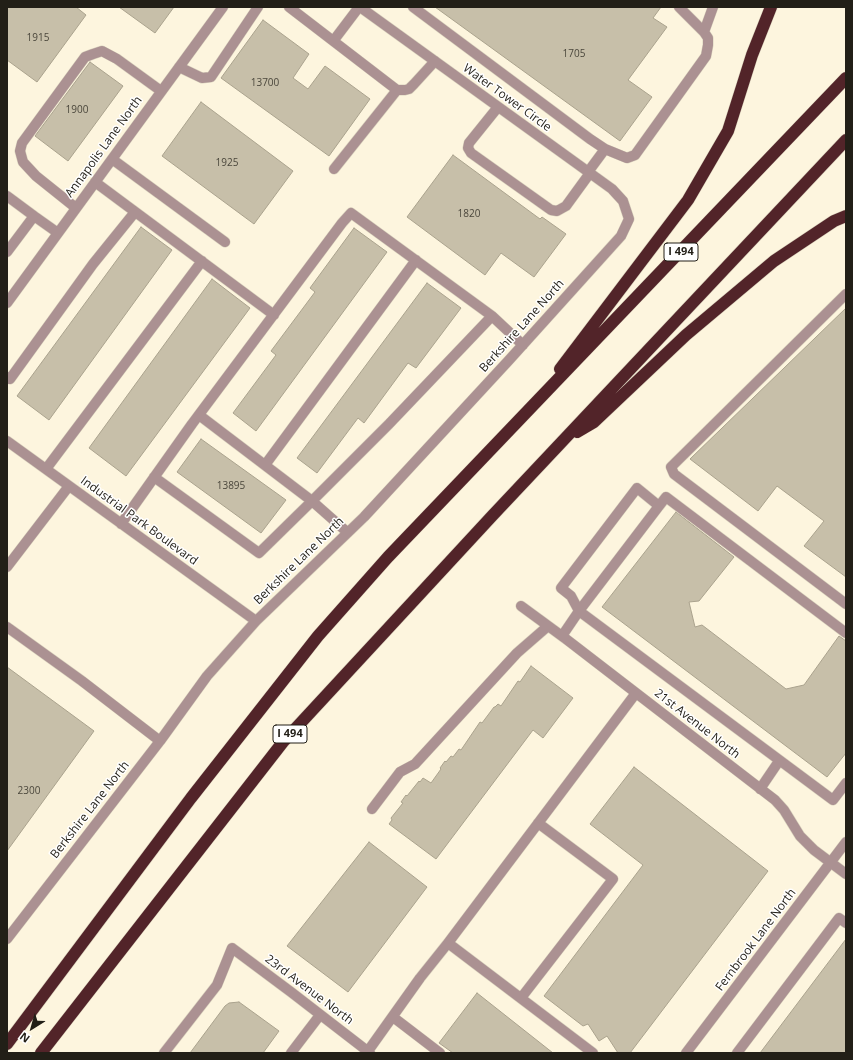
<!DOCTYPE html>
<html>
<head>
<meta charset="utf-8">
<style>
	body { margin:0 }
	#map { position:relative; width:853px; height:1060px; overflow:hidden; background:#fdf5de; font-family:"Open Sans",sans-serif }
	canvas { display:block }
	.frame { position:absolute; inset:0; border:8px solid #221f17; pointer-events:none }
	.north { position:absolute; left:12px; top:1008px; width:40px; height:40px; -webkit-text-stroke:3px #fff; paint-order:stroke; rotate:217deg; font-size:11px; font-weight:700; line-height:16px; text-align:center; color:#221f17 }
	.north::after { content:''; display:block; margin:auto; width:14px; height:18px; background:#221f17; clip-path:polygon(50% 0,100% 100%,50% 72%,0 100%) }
</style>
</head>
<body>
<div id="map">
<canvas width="853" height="1060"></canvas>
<div class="frame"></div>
<div class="north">N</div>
</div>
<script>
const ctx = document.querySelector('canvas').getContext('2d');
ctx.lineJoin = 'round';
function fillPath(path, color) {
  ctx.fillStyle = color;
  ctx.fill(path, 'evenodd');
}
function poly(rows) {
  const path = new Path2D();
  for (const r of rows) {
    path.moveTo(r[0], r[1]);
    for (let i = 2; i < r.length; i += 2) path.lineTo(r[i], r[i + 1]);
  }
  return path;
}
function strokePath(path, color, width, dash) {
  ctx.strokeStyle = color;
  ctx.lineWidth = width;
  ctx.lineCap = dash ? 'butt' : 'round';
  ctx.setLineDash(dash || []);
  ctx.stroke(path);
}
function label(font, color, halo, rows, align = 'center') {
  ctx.font = font + ' "Open Sans",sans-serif';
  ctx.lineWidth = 3;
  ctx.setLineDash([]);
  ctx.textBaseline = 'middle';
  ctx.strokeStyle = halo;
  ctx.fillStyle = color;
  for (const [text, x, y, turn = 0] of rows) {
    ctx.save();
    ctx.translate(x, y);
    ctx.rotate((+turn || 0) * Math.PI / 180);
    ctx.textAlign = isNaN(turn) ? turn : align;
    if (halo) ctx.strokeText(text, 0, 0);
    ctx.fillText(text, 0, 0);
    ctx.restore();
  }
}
const building = poly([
	[7,7,76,7,86,15,37,82,7,60,7,7],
	[119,7,174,7,155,33,119,7],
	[435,7,661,7,653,18,667,27,628,80,652,97,620,141,435,7],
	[263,20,309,54,293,78,308,89,325,66,370,99,329,156,221,78,263,20],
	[90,62,123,86,68,161,35,136,90,62],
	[201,102,293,171,254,224,162,156,201,102],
	[453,155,540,219,542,217,566,234,534,277,501,253,485,275,407,217,453,155],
	[141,227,172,250,49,420,17,396,141,227],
	[354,228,387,252,256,431,233,413,276,355,271,351,315,292,310,288,354,228],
	[212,279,250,308,126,476,89,448,212,279],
	[427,283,461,308,416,368,408,363,364,423,358,418,317,473,297,458,427,283],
	[846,308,846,577,804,546,824,521,777,486,758,511,690,459,846,308],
	[201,439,286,500,261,533,177,472,201,439],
	[676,512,734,557,699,601,689,602,695,627,702,625,786,689,804,685,839,636,846,641,846,753,827,777,602,607,676,512],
	[531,666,573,698,543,738,533,730,436,859,389,824,392,820,391,818,403,803,401,802,406,795,407,796,419,781,420,782,423,778,431,783,441,769,440,768,445,761,446,762,451,756,453,757,459,749,461,750,480,722,482,723,494,707,495,707,498,704,501,706,518,681,520,682,531,666],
	[7,667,94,731,7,851,7,667],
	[634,767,768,871,630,1053,618,1053,607,1036,599,1041,588,1024,583,1026,544,996,643,865,590,824,634,767],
	[369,842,427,887,348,992,287,946,369,842],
	[846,939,846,1053,760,1053,846,939],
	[477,993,553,1053,453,1053,439,1043,477,993],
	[239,1002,279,1031,263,1053,190,1053,225,1006,229,1003,239,1002]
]);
fillPath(building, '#c7bfa9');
strokePath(building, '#aaa28d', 1);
const minor = poly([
	[289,7,397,90,405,90,409,89,414,84,435,61],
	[413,7,590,139,605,149,627,158,635,155,706,56,708,45,708,38,704,32,713,7],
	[679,7,704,32],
	[334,40,359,7],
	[179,67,202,78,211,77,258,7],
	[498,107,469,143,468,148,471,153,551,210,557,211,566,206,590,173],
	[112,159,225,242],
	[334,169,397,90],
	[588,172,605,149],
	[95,182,274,315],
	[7,196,34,216,7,252],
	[76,208,36,176,23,162,20,151,22,143,85,57,93,54,102,51,117,59,161,91],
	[34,216,58,233],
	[846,294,671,467,674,474,846,604],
	[7,303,223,7],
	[7,377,10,379,93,264,135,212],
	[7,441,256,621],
	[265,465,416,260],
	[46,469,202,261],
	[154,477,259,553,312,501,199,415],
	[121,524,192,424,342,223,351,213,492,316],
	[347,532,312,501,389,424,492,316,523,345],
	[7,567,69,486],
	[521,606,566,639,775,800,784,810,800,836,814,850,846,874],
	[7,627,82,681,160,741],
	[846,633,666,497,659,506,637,488,561,588,571,596,579,611,833,800,846,783],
	[562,636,579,611,659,506],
	[760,789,779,761],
	[372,809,400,772,415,764,517,653,548,626],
	[7,939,160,741,207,676,256,621,364,517,510,359,621,236,629,219,623,201,612,189,360,7],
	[521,998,613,879,538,823],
	[393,1017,440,1053],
	[368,1051,420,978,448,943],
	[164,1053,217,985,232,948,291,992,370,1053],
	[291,1053,320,1015],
	[593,1053,448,943,636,693],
	[686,1053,846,842],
	[737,1053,839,918,846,923]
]);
const highway = poly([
	[560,369,688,200,728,131,752,55,771,7],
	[577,432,594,422,686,335,774,261,834,221,846,216],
	[7,1044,191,798,318,636,388,557,846,78],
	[41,1053,283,742,492,516,846,140]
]);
strokePath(minor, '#dad3be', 11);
strokePath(highway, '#dad3be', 13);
strokePath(minor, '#ab9192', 10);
strokePath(highway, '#522429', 12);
label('10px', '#4b473c', null, [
	["1915",38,38],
	["1705",574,54],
	["13700",265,83],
	["1900",77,110],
	["1925",227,163],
	["1820",469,214],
	["13895",231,486],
	["2300",29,791]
]);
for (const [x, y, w] of [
	[681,252,34],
	[290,734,34]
]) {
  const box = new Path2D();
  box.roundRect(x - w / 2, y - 9, w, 18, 3);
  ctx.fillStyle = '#fff';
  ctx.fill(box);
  strokePath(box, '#221f17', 1);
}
label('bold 11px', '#221f17', null, [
	["I 494",681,252],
	["I 494",290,734]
]);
label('12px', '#221f17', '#fff', [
	["Water Tower Circle",507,98,36],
	["Annapolis Lane North",104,147,-54],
	["Berkshire Lane North",522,326,-48],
	["Industrial Park Boulevard",139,521,36],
	["Berkshire Lane North",299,561,-44],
	["21st Avenue North",697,724,38],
	["Berkshire Lane North",90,810,-52],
	["Fernbrook Lane North",756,940,-53],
	["23rd Avenue North",309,990,37]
]);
</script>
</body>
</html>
